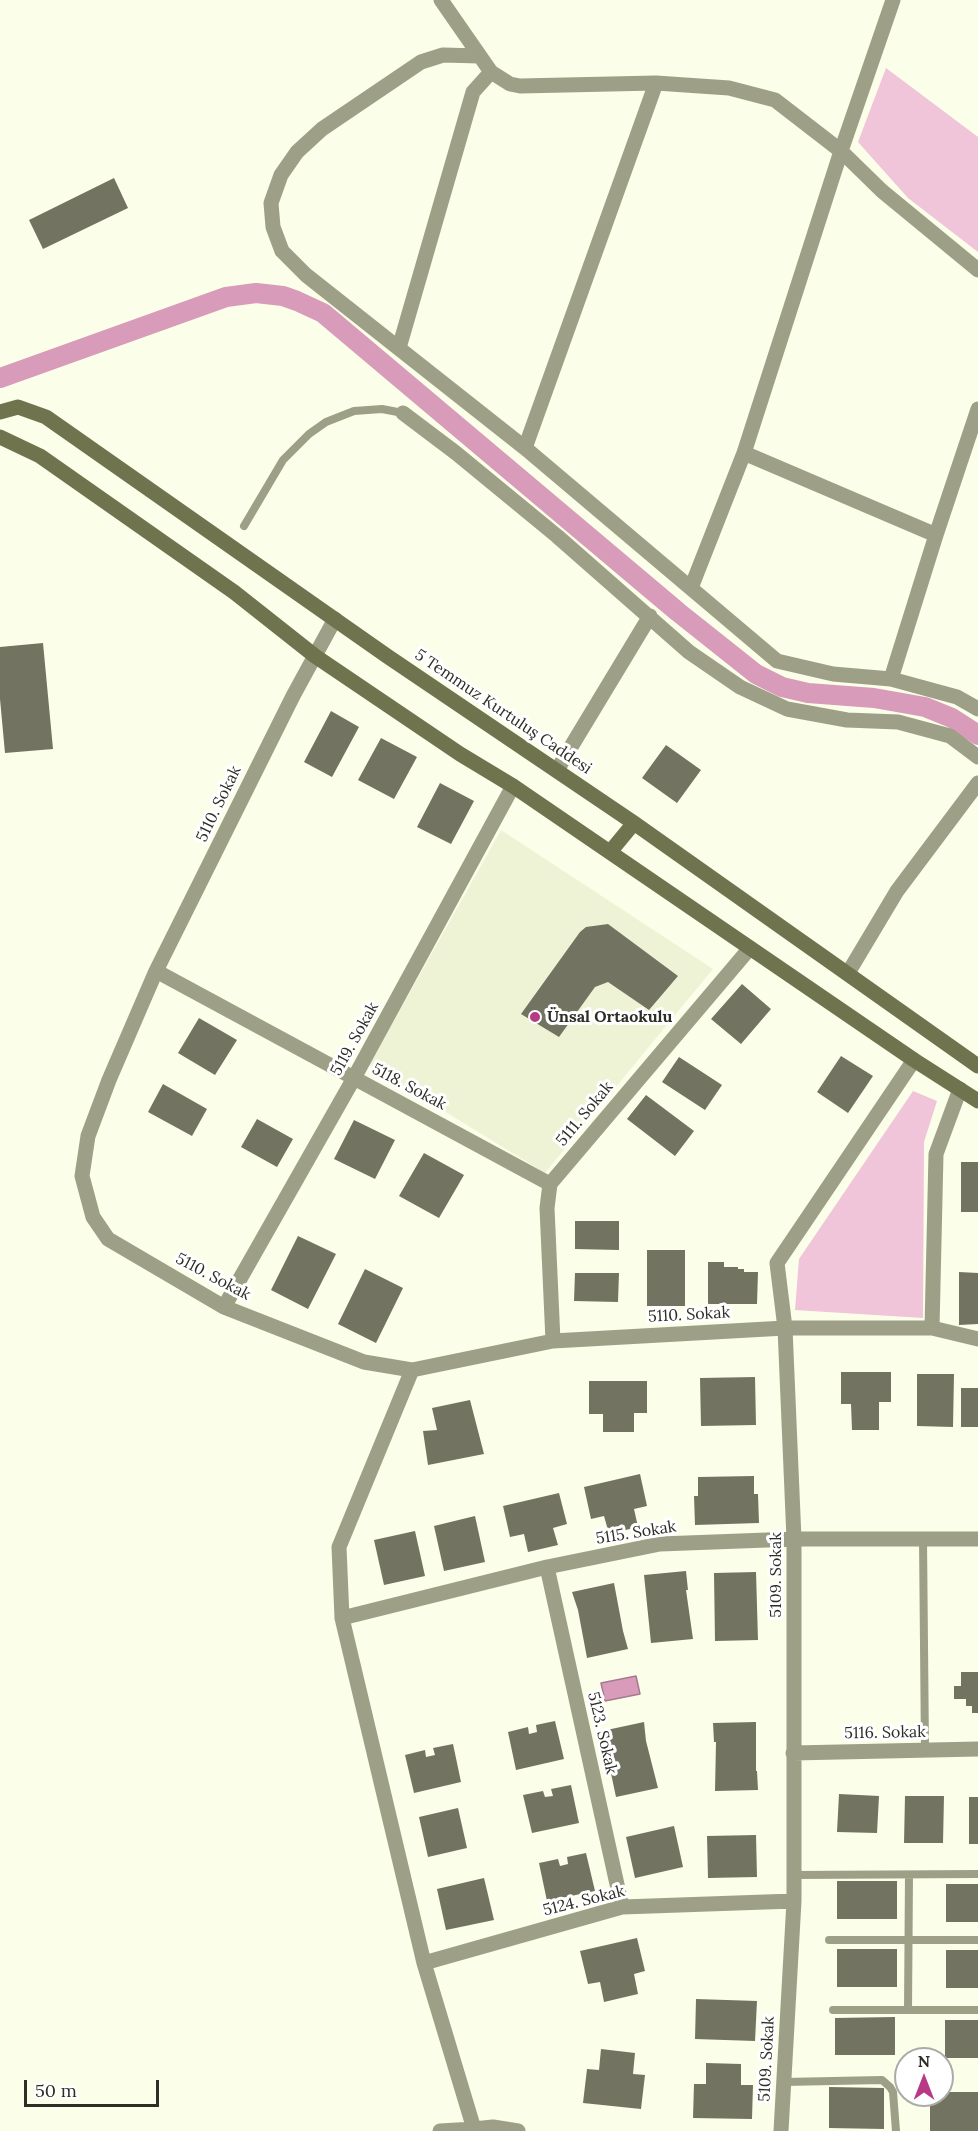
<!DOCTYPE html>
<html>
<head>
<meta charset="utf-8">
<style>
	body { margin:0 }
	#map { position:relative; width:978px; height:2131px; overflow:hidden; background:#fbfee8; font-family:Lora,serif }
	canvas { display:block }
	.north { position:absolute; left:894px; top:2047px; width:60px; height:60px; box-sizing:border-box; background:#fff; border:2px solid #ababa8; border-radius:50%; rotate:0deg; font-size:16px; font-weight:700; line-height:24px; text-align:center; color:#2d2e26 }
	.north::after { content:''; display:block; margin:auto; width:21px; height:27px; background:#b83984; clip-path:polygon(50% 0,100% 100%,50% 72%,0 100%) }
	.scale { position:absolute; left:24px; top:2080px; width:135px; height:27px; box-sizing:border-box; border:3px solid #2d2e26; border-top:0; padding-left:8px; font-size:18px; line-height:21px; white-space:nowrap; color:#2d2e26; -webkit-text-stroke:4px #fff; paint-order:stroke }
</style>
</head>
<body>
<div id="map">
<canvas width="978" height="2131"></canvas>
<div class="north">N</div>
<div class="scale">50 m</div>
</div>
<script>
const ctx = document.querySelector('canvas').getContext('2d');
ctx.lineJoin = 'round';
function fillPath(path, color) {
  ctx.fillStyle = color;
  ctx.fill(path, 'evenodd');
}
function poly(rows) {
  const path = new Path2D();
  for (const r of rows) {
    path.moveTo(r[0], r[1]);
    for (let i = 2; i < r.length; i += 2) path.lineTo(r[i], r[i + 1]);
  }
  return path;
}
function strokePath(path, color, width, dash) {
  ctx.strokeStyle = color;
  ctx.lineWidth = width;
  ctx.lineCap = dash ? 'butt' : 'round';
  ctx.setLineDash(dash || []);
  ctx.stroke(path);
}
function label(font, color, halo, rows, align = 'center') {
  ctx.font = font + ' Lora,serif';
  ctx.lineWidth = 6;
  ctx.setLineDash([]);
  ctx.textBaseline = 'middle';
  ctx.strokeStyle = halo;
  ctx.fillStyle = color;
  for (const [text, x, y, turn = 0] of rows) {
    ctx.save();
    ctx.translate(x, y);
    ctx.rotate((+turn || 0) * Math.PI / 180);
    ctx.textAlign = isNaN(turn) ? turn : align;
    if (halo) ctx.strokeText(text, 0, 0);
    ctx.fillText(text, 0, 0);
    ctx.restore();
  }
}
fillPath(poly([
	[501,830,713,969,545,1173,369,1065]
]), '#eff3d6');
fillPath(poly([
	[886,68,978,137,978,252,908,198,858,142],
	[913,1091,937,1101,924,1142,923,1318,795,1310,799,1259]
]), '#f0c4d9');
const water = poly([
	[636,1676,640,1694,605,1701,601,1683,636,1676]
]);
fillPath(water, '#d89bb9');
strokePath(water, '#a57a8d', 1.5);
strokePath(poly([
	[0,378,226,297,256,293,283,296,297,301,323,313,678,612,756,674,782,687,808,693,874,698,925,707,952,718,978,735]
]), '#d89bb9', 20);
fillPath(poly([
	[114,178,128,208,43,249,29,220],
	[43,643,53,749,5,753,0,699,0,647],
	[331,711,359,727,332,777,304,762],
	[381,738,417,757,394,799,358,780],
	[666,745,701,770,677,803,642,778],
	[440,783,474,801,451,844,417,827],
	[608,924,678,976,649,1010,608,982,595,987,559,1037,521,1014,580,932,586,927],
	[742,984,771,1009,741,1044,711,1019],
	[199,1018,237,1040,215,1075,178,1053],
	[841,1056,873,1076,848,1113,817,1092],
	[679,1057,722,1085,705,1110,662,1082],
	[163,1084,207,1109,192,1136,148,1112],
	[646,1095,694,1131,675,1156,627,1119],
	[257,1119,293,1139,277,1167,241,1147],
	[354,1120,395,1140,375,1179,334,1159],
	[424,1153,464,1175,439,1218,399,1196],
	[961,1162,978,1162,978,1212,961,1212],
	[575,1221,619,1221,619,1250,575,1249],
	[298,1236,336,1254,308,1309,271,1290],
	[647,1250,685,1250,685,1306,647,1306],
	[708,1262,724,1262,724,1267,738,1267,738,1269,744,1269,744,1272,758,1272,757,1304,708,1304],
	[365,1269,403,1288,376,1343,338,1324],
	[959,1272,978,1273,978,1324,959,1325],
	[575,1273,619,1273,618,1302,574,1301],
	[841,1372,891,1372,891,1402,879,1402,879,1430,852,1430,851,1404,841,1404],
	[917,1374,954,1374,953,1427,917,1426],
	[755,1377,756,1425,701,1426,700,1378],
	[589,1381,647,1381,647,1413,634,1413,634,1432,603,1432,603,1414,589,1414],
	[961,1388,978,1388,978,1427,961,1427],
	[470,1400,484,1454,428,1465,423,1431,437,1430,432,1408],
	[640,1474,647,1506,634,1509,638,1527,609,1534,604,1516,591,1519,584,1487],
	[754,1476,754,1494,758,1494,759,1523,695,1525,694,1496,698,1496,698,1477],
	[559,1493,567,1524,553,1528,558,1545,528,1552,524,1534,510,1537,503,1506],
	[475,1516,485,1562,444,1571,434,1526],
	[415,1531,425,1576,384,1585,374,1540],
	[686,1571,688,1590,686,1590,693,1639,651,1643,644,1575],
	[756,1572,758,1640,715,1641,714,1573],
	[614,1583,623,1631,628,1649,587,1658,578,1610,572,1592],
	[961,1672,978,1672,978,1713,972,1713,972,1706,966,1706,966,1699,954,1699,954,1686,961,1686],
	[555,1721,564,1759,516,1770,508,1732,528,1727,529,1734,537,1732,536,1725],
	[644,1722,646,1741,658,1788,616,1797,602,1731],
	[756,1722,756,1771,757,1771,758,1790,715,1791,716,1742,714,1742,713,1723],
	[453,1744,461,1782,414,1793,405,1755,425,1750,426,1757,435,1755,433,1748],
	[571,1785,579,1823,532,1833,523,1795,543,1791,545,1797,553,1796,551,1789],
	[839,1794,879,1796,877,1833,837,1832],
	[905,1796,944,1796,943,1843,904,1843],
	[969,1797,978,1797,978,1844,969,1844],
	[458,1808,467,1848,428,1857,419,1817],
	[674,1826,683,1867,635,1878,626,1837],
	[756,1835,757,1877,708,1878,707,1836],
	[586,1853,595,1891,547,1901,539,1863,558,1859,560,1866,568,1864,567,1857],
	[484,1878,494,1920,446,1930,437,1889],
	[837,1881,897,1881,897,1919,837,1919],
	[946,1884,978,1884,978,1922,946,1922],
	[637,1938,645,1971,634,1974,638,1994,604,2002,600,1982,588,1984,580,1951],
	[837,1949,897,1949,897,1987,837,1987],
	[946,1950,978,1950,978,1988,946,1988],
	[696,1999,757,2001,755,2041,695,2039],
	[895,2017,895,2055,835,2055,835,2018],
	[945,2020,978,2020,978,2058,945,2058],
	[601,2049,635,2053,633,2074,645,2075,641,2109,583,2103,587,2069,599,2070],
	[706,2063,741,2064,741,2085,753,2085,752,2119,693,2118,694,2084,706,2084],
	[829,2087,884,2088,884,2129,829,2128],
	[942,2092,978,2092,978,2131,930,2131,930,2095,942,2095]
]), '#727461');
strokePath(poly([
	[244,526,283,460,309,434,326,422,354,411,382,409,403,413],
	[923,1539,925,1750],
	[794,1875,978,1874],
	[829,1940,978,1940],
	[833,2010,978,2010],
	[908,2010,909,1875],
	[784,2082,882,2080,890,2087,893,2092,896,2131]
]), '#9da086', 8);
strokePath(poly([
	[441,0,491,72,510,84,520,86,656,83,729,88,775,100,841,151,882,191,978,270],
	[479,56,443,55,421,62,322,129,297,152,281,175,271,203,273,227,282,251,306,275,525,448,777,661,833,674,891,679,957,697,978,709],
	[399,348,473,92,491,72],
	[403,413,456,453,557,536,689,652,740,687,787,709,847,720,898,722,950,736,978,757],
	[525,448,656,83],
	[744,453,936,535],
	[691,588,744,453,841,151,893,0],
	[335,619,293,696,156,971,109,1080,88,1136,82,1176,93,1217,108,1239,224,1307,364,1362,412,1370,553,1341,785,1328,932,1328,978,1339],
	[891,679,936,535,978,409],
	[557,770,650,616],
	[156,971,550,1184],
	[848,973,897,891,978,783],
	[224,1307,354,1078,513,786],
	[932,1328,936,1154,960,1089],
	[553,1341,547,1208,550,1184,750,948],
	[412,1370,339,1547,342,1618,424,1963,474,2129,440,2131],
	[547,1567,622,1907],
	[342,1618,547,1567,660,1544,794,1539,978,1539],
	[793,1753,978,1749],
	[424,1963,622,1907,794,1901],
	[471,2131,474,2129,493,2127,518,2131],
	[781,2131,794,1901,794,1539,785,1328,777,1263,914,1060]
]), '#9da086', 15);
strokePath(poly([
	[0,412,18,407,46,417,387,656,634,823,978,1066],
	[0,437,40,456,234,592,315,656,460,754,513,786,914,1060,978,1101],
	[610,852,634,823]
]), '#70744e', 15);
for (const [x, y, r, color] of [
	[535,1017,6,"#b83984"]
]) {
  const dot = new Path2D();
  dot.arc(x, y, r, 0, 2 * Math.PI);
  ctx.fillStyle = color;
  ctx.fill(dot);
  strokePath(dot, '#fff', 2);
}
label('16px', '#2d2e26', '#fff', [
	["5 Temmuz Kurtuluş Caddesi",503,712,34],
	["5110. Sokak",219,804,-64],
	["5119. Sokak",355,1039,-61],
	["5118. Sokak",409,1087,28],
	["5111. Sokak",585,1114,-50],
	["5110. Sokak",213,1277,28],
	["5110. Sokak",689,1315,-3],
	["5115. Sokak",636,1533,-9],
	["5109. Sokak",776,1575,-90],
	["5123. Sokak",602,1733,77],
	["5116. Sokak",885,1733,-1],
	["5124. Sokak",584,1901,-14],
	["5109. Sokak",767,2059,-87]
]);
label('bold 16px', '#2d2e26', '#fff', [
	["Ünsal Ortaokulu",547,1017]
], 'left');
</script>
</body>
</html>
